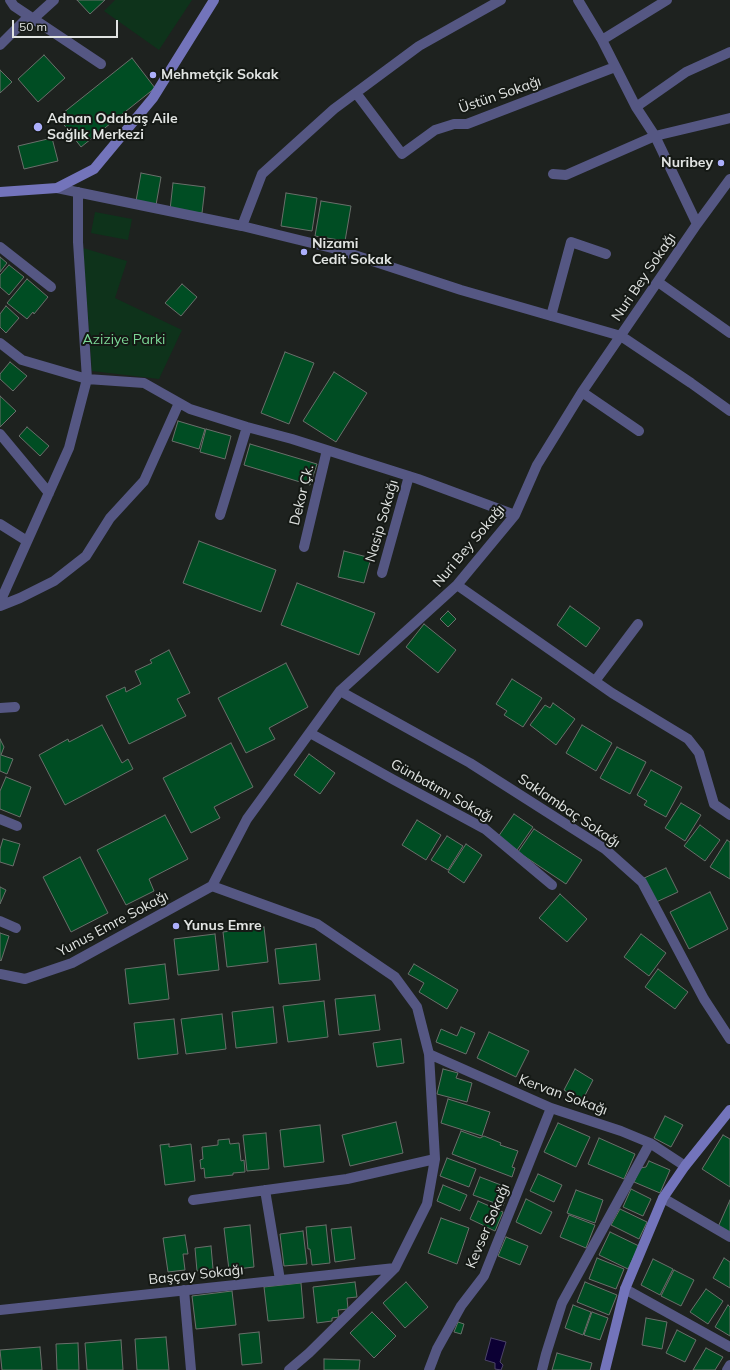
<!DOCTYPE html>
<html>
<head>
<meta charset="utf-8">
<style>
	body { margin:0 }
	#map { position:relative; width:730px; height:1370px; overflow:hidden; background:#1e221f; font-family:Mulish,sans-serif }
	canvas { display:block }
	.scale { position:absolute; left:12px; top:20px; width:106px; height:18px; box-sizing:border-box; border:2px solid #e1e4e2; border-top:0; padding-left:5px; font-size:12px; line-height:14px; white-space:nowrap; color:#e1e4e2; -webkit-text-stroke:3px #151915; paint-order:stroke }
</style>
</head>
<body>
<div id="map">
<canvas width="730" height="1370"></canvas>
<div class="scale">50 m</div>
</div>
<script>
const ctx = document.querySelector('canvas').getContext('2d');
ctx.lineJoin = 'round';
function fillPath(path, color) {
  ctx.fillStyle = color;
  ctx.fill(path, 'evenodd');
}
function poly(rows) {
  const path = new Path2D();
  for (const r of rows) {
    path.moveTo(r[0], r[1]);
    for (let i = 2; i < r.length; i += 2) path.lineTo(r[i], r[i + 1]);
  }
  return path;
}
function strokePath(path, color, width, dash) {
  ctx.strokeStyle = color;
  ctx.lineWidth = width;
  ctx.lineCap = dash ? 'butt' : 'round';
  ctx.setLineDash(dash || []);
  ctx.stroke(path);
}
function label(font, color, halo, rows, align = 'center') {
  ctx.font = font + ' Mulish,sans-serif';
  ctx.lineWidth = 4;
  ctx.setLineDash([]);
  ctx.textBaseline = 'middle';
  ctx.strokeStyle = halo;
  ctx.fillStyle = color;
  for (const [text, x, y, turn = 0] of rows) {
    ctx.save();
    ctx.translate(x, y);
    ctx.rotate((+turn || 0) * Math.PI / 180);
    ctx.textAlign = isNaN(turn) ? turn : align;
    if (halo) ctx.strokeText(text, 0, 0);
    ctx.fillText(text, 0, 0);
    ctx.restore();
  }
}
fillPath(poly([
	[115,0,192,0,159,50,104,11],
	[95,212,132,219,128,240,91,233],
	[83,248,127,261,115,298,182,330,159,379,92,371]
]), '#0e331b');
const water = poly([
	[491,1338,506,1342,500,1362,503,1365,501,1370,495,1369,495,1363,485,1360,491,1338]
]);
fillPath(water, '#0c0034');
strokePath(water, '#4c4468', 1);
const building = poly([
	[77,0,105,0,90,14,77,0],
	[44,55,65,78,38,102,18,79,44,55],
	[132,58,155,88,81,147,58,117,132,58],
	[0,70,12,82,0,93,0,70],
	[52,138,58,161,24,169,18,146,52,138],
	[141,173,161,177,156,205,136,201,141,173],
	[173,183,205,187,202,213,170,210,173,183],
	[286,193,317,198,312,231,281,226,286,193],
	[321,201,351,206,345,241,315,236,321,201],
	[0,257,7,263,0,272,0,257],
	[9,265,24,277,9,295,0,287,0,275,9,265],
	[27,279,48,297,34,314,33,312,27,319,7,303,27,279],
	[182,284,197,297,181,316,165,303,182,284],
	[6,306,19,318,6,333,0,327,0,314,6,306],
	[285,352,314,363,289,424,261,413,285,352],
	[10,362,27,376,13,391,0,379,0,374,10,362],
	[334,372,367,393,336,442,303,421,334,372],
	[0,396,16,411,0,427,0,396],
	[178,421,205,429,199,449,172,441,178,421],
	[27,427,49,446,40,456,19,436,27,427],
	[206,429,231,436,225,459,200,452,206,429],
	[250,444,317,464,310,485,244,465,250,444],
	[199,541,276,570,261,612,183,583,199,541],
	[344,551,371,558,364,583,338,577,344,551],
	[297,583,375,613,359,655,281,625,297,583],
	[570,606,600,628,586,647,557,625,570,606],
	[448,611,456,619,448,627,440,619,448,611],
	[424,624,456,650,438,673,406,647,424,624],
	[169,650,190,693,177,699,186,716,129,744,106,696,125,687,126,692,141,684,135,671,152,663,150,660,169,650],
	[286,663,308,707,269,728,275,739,246,753,218,698,286,663],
	[512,679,542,698,523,727,504,715,507,711,496,704,512,679],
	[553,703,575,719,556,745,530,725,545,705,550,708,553,703],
	[102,725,122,763,128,759,133,769,65,805,39,755,68,739,69,742,102,725],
	[582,725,612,743,596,771,566,753,582,725],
	[0,739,4,747,1,755,13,759,7,774,0,771,0,739],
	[231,743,253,787,214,807,220,818,191,833,163,778,231,743],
	[617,747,646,762,630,794,600,778,617,747],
	[309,754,335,773,320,794,294,775,309,754],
	[651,770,682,787,666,817,644,805,647,801,637,795,651,770],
	[6,777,31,787,20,817,0,809,0,791,6,777],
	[681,803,701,815,685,841,665,828,681,803],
	[514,814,533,827,517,850,498,837,514,814],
	[165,815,188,859,149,879,154,891,126,905,97,850,165,815],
	[417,820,441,835,426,860,402,845,417,820],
	[700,825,720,840,705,861,684,846,700,825],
	[534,829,582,860,566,884,518,852,534,829],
	[447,836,463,846,448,870,431,860,447,836],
	[3,839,20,844,13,866,0,862,0,849,3,839],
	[727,840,730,842,730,879,710,867,727,840],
	[466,844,482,855,464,883,448,872,466,844],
	[80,857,108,913,71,932,43,877,80,857],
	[666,868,678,892,654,903,642,879,666,868],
	[0,887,6,890,0,904,0,887],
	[710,892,728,929,689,949,670,912,710,892],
	[560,894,587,919,567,942,539,918,560,894],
	[264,927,268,962,227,967,223,932,264,927],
	[0,933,9,936,1,961,0,960,0,933],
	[215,934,219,970,178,975,174,939,215,934],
	[641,934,666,953,649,976,624,957,641,934],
	[316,944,320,980,279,984,275,949,316,944],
	[165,964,169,999,129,1004,125,969,165,964],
	[414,964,458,990,447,1009,419,992,424,983,408,974,414,964],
	[658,969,688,992,675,1009,645,987,658,969],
	[375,995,380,1030,339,1035,335,999,375,995],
	[324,1001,328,1037,288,1042,283,1006,324,1001],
	[273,1007,277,1043,236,1048,232,1012,273,1007],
	[222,1014,226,1049,186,1054,181,1019,222,1014],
	[174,1019,178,1054,138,1059,134,1023,174,1019],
	[461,1027,475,1033,466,1054,436,1042,441,1029,457,1036,461,1027],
	[489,1032,529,1051,516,1077,477,1058,489,1032],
	[401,1039,404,1063,377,1067,373,1043,401,1039],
	[443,1069,458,1073,456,1078,472,1083,467,1102,437,1094,443,1069],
	[575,1069,593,1080,582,1101,564,1090,575,1069],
	[448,1099,490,1112,482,1136,441,1123,448,1099],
	[665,1116,683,1125,671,1147,654,1138,665,1116],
	[396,1122,403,1153,350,1166,342,1135,396,1122],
	[558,1123,590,1137,576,1167,544,1152,558,1123],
	[320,1125,324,1162,284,1167,280,1130,320,1125],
	[461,1131,480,1138,484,1136,501,1143,500,1145,518,1151,512,1167,515,1168,512,1177,452,1154,461,1131],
	[266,1133,269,1169,247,1171,243,1135,266,1133],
	[723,1135,730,1139,730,1187,702,1169,723,1135],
	[599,1138,635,1154,624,1179,588,1164,599,1138],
	[229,1139,230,1144,239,1143,241,1161,244,1160,245,1172,233,1173,233,1175,205,1178,204,1168,201,1169,200,1160,203,1159,202,1147,218,1145,218,1140,229,1139],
	[169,1144,169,1147,191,1144,195,1181,165,1185,160,1145,169,1144],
	[447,1158,476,1169,469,1187,440,1176,447,1158],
	[649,1161,670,1170,660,1193,634,1182,640,1168,646,1167,649,1161],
	[538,1174,562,1185,554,1202,530,1191,538,1174],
	[480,1177,509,1188,503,1206,473,1195,480,1177],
	[443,1185,467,1195,460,1211,437,1201,443,1185],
	[631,1189,651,1199,643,1216,623,1207,631,1189],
	[576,1190,603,1200,595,1223,567,1213,576,1190],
	[526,1199,552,1212,541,1234,516,1222,526,1199],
	[730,1200,730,1233,718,1227,730,1200],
	[478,1201,503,1212,495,1231,470,1219,478,1201],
	[620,1209,647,1222,639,1239,611,1225,620,1209],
	[569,1215,595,1225,586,1248,560,1237,569,1215],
	[441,1218,469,1228,457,1264,428,1253,441,1218],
	[250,1225,254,1267,229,1270,224,1228,250,1225],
	[326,1225,330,1263,312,1265,310,1249,308,1249,306,1227,326,1225],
	[351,1227,355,1259,335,1262,331,1229,351,1227],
	[303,1231,307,1264,284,1266,280,1234,303,1231],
	[610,1232,639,1246,628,1269,599,1255,610,1232],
	[185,1235,188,1254,183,1254,185,1270,168,1272,163,1238,185,1235],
	[506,1237,528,1246,520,1265,498,1256,506,1237],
	[211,1246,213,1269,197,1271,195,1248,211,1246],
	[597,1258,624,1269,616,1289,589,1279,597,1258],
	[724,1258,730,1262,730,1288,713,1278,724,1258],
	[653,1259,673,1269,660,1295,641,1285,653,1259],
	[674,1270,694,1280,681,1306,661,1296,674,1270],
	[355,1282,357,1297,347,1298,348,1309,338,1310,339,1317,332,1318,332,1321,317,1323,313,1287,355,1282],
	[406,1282,428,1307,405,1328,383,1303,406,1282],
	[585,1282,617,1295,609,1315,577,1302,585,1282],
	[301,1283,304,1318,268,1321,264,1287,301,1283],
	[706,1289,723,1301,708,1324,690,1312,706,1289],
	[232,1291,236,1325,196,1329,192,1296,232,1291],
	[573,1305,591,1312,583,1335,565,1328,573,1305],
	[728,1305,730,1307,730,1336,715,1327,728,1305],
	[372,1312,396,1336,374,1358,350,1333,372,1312],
	[592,1312,608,1318,600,1340,584,1335,592,1312],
	[646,1318,667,1322,662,1349,642,1345,646,1318],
	[458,1322,464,1324,461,1334,454,1332,458,1322],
	[677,1330,696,1340,685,1362,666,1353,677,1330],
	[259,1332,262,1363,242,1365,239,1334,259,1332],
	[166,1337,169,1370,137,1370,135,1339,166,1337],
	[121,1340,123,1370,87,1370,85,1343,121,1340],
	[78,1343,79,1370,57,1370,56,1344,78,1343],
	[40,1347,42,1370,2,1370,0,1350,40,1347],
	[706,1348,723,1357,715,1370,693,1370,706,1348],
	[557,1353,592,1363,590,1370,552,1370,557,1353],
	[324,1359,360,1360,359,1370,324,1370,324,1359]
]);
fillPath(building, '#004d23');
strokePath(building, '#6a6f6b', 1);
strokePath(poly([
	[10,0,14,6,101,64],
	[578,0,602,40,636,107,655,136,697,224],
	[33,19,54,0],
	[602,40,667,0],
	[0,45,29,16],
	[356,93,402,154,435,130,454,124,467,124,615,67],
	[636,107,686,72,730,52],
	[553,174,566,175,655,136,730,118],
	[57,188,242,226,336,249,461,290,621,336,691,383,730,411],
	[242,226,262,174,334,109,419,46,501,0],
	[0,247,51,287],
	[658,282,730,333],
	[551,316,571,242,606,254],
	[0,343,22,360,87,379,144,383,190,409,247,427,292,439,418,479,515,515],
	[582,392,639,431],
	[0,434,49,493],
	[220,515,247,427],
	[0,524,27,541],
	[304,547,327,450],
	[382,573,409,476],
	[457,585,612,693,688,739,699,753,714,804,730,815],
	[0,602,69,448,87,379,78,242,78,192],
	[0,606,20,598,54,581,86,556,110,518,144,481,179,403],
	[595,681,638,624],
	[340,691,470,763,605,849,642,882,704,999,730,1039],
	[0,708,15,707],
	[310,733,394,780,485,829,552,885],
	[0,819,17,826],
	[212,886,247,819,340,691,457,585,515,515,537,465,582,392,697,224,730,179],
	[212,886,317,924,395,977,417,1007,429,1054,435,1159,427,1204,395,1268,309,1353,289,1370],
	[0,921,16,928],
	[0,974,25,979,72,963,212,886],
	[429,1054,551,1108,621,1131,650,1143,685,1166],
	[265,1190,280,1280],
	[663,1198,730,1237],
	[193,1200,347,1179,435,1159],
	[625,1289,730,1347],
	[184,1290,191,1370],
	[0,1310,395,1268],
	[429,1370,437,1349,461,1306,484,1276,551,1108],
	[542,1370,546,1354,562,1303,650,1143],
	[727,1370,730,1365]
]), '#555783', 10);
strokePath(poly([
	[0,192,57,188,94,169,153,98,214,0],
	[605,1370,625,1289,663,1198,685,1166,730,1110]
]), '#7374bb', 10);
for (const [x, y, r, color] of [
	[153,75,4,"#acaffb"],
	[38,127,5,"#acaffb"],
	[721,163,4,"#acaffb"],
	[304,252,4,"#acaffb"],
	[176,926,4,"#acaffb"]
]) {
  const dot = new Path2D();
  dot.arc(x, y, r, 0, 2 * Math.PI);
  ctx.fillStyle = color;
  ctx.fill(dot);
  strokePath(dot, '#151915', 1.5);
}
label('bold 14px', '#e1e4e2', '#151915', [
	["Mehmetçik Sokak",161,75],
	["Adnan Odabaş Aile",47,119],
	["Sağlık Merkezi",47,135],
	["Nuribey",713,163,"right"],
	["Nizami",312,244],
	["Cedit Sokak",312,260],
	["Yunus Emre",184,926]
], 'left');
label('14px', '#e1e4e2', '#151915', [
	["Üstün Sokağı",500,95,-19],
	["Nuri Bey Sokağı",644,277,-56],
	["Dekor Çk.",302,495,-76],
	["Nasip Sokağı",382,521,-74],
	["Nuri Bey Sokağı",469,546,-50],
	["Günbatımı Sokağı",442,791,29],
	["Saklambaç Sokağı",569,811,34],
	["Yunus Emre Sokağı",113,924,-28],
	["Kervan Sokağı",563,1095,20],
	["Kevser Sokağı",488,1226,-67],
	["Başçay Sokağı",196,1275,-6]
]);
label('14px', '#7cd897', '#151915', [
	["Aziziye Parki",124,340]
]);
</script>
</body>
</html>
